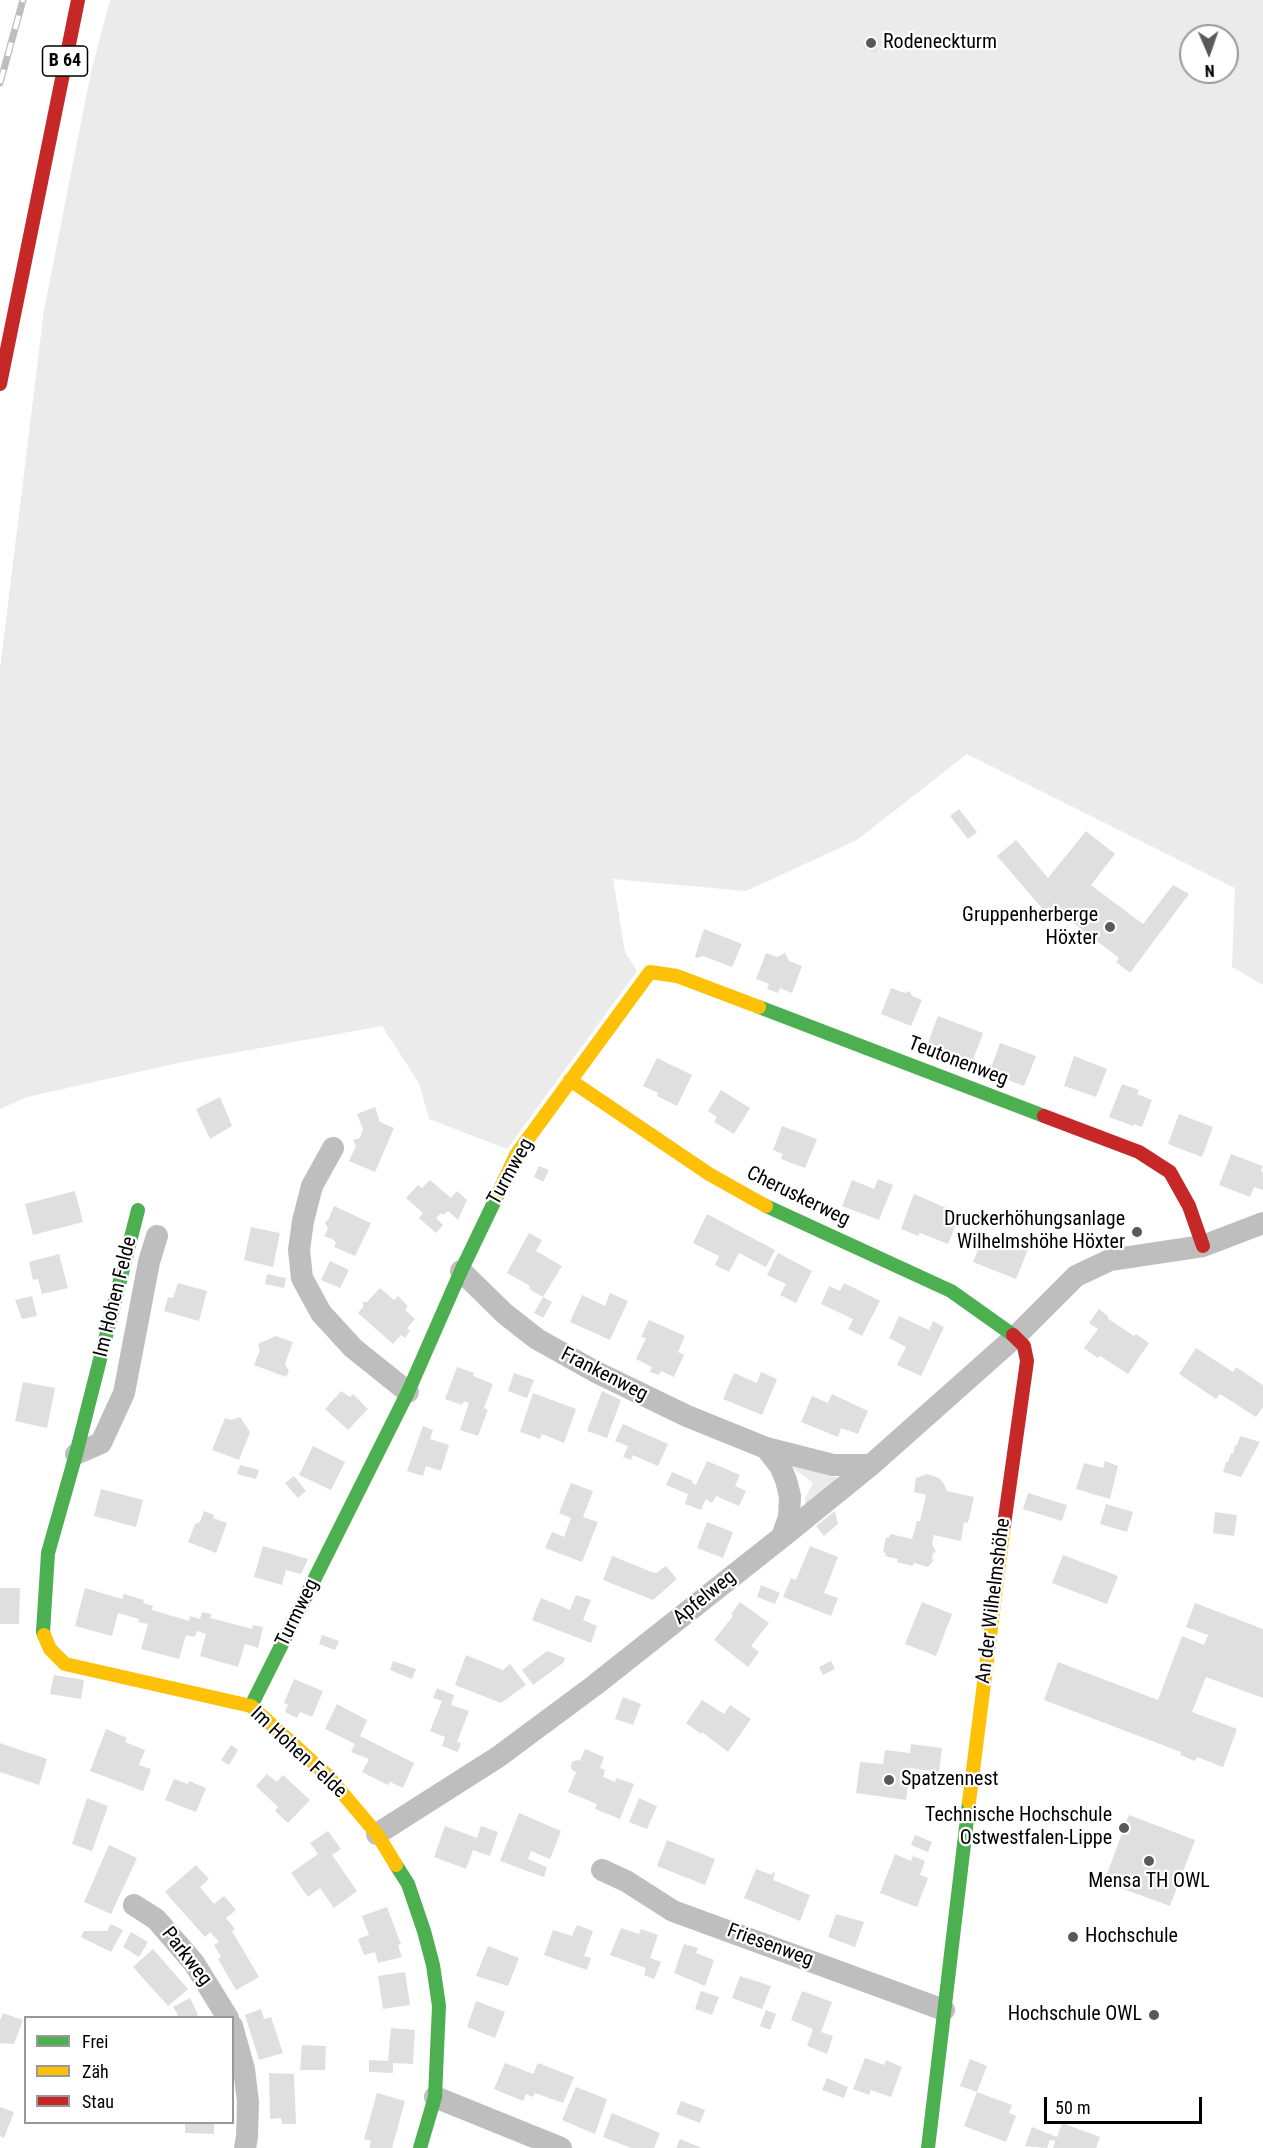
<!DOCTYPE html>
<html>
<head>
<meta charset="utf-8">
<style>
	body { margin:0 }
	#map { position:relative; width:1263px; height:2148px; overflow:hidden; background:#fff; font-family:"Roboto Condensed",sans-serif }
	canvas { display:block }
	.legend { position:absolute; left:24px; top:2016px; width:210px; height:108px; box-sizing:border-box; background:#fff; border:2px solid #999; margin:0; padding:8px 10px; list-style:none; font-size:18px; color:#000 }
	.legend li { display:flex; align-items:center; gap:12px; height:30px }
	.legend b { width:30px; border:2px solid #999 }
	.north { position:absolute; left:1179px; top:24px; width:60px; height:60px; box-sizing:border-box; background:#fff; border:2px solid #999; border-radius:50%; rotate:178deg; font-size:16px; font-weight:700; line-height:24px; text-align:center; color:#000 }
	.north::after { content:''; display:block; margin:auto; width:21px; height:27px; background:#595959; clip-path:polygon(50% 0,100% 100%,50% 72%,0 100%) }
	.scale { position:absolute; left:1044px; top:2097px; width:158px; height:27px; box-sizing:border-box; border:3px solid #000; border-top:0; padding-left:8px; font-size:18px; line-height:21px; white-space:nowrap; color:#000; -webkit-text-stroke:4px #fff; paint-order:stroke }
</style>
</head>
<body>
<div id="map">
<canvas width="1263" height="2148"></canvas>
<ul class="legend">
<li><b style="height:8px;background:#4caf50"></b>Frei</li>
<li><b style="height:8px;background:#ffc107"></b>Zäh</li>
<li><b style="height:8px;background:#c62828"></b>Stau</li>
</ul>
<div class="north">N</div>
<div class="scale">50 m</div>
</div>
<script>
const ctx = document.querySelector('canvas').getContext('2d');
ctx.lineJoin = 'round';
function fillPath(path, color) {
  ctx.fillStyle = color;
  ctx.fill(path, 'evenodd');
}
function poly(rows) {
  const path = new Path2D();
  for (const r of rows) {
    path.moveTo(r[0], r[1]);
    for (let i = 2; i < r.length; i += 2) path.lineTo(r[i], r[i + 1]);
  }
  return path;
}
function strokePath(path, color, width, dash) {
  ctx.strokeStyle = color;
  ctx.lineWidth = width;
  ctx.lineCap = dash ? 'butt' : 'round';
  ctx.setLineDash(dash || []);
  ctx.stroke(path);
}
function label(font, color, halo, rows, align = 'center') {
  ctx.font = font + ' "Roboto Condensed",sans-serif';
  ctx.lineWidth = 4.5;
  ctx.setLineDash([]);
  ctx.textBaseline = 'middle';
  ctx.strokeStyle = halo;
  ctx.fillStyle = color;
  for (const [text, x, y, turn = 0] of rows) {
    ctx.save();
    ctx.translate(x, y);
    ctx.rotate((+turn || 0) * Math.PI / 180);
    ctx.textAlign = isNaN(turn) ? turn : align;
    if (halo) ctx.strokeText(text, 0, 0);
    ctx.fillText(text, 0, 0);
    ctx.restore();
  }
}
fillPath(poly([
	[110,0,1263,0,1263,985,1232,967,1235,888,967,754,857,840,746,891,613,879,625,952,637,971,507,1149,429,1119,419,1083,382,1026,183,1062,27,1097,0,1109,0,669,44,310,91,72],
	[1191,36,1227,36,1227,72,1191,72],
	[785,1462,827,1475,855,1481,806,1521,805,1498,813,1483]
]), '#ebebeb');
fillPath(poly([
	[866,37,879,41,876,52,863,49],
	[959,809,977,832,968,839,950,816],
	[1086,831,1115,854,1091,885,1143,924,1173,885,1189,894,1130,973,1116,962,1119,958,1054,908,1047,914,997,856,1016,840,1048,878],
	[704,929,742,944,732,967,703,956,697,958,695,956],
	[766,953,777,957,785,953,789,961,802,966,792,993,780,988,778,993,767,989,769,984,756,979],
	[891,988,905,993,910,991,912,996,922,1000,911,1026,881,1014],
	[938,1016,983,1033,970,1068,948,1058,925,1051],
	[1000,1043,1036,1056,1024,1086,989,1073],
	[1074,1056,1107,1069,1096,1097,1064,1086],
	[657,1058,692,1075,677,1106,657,1096,658,1093,643,1086],
	[1122,1084,1139,1090,1137,1094,1152,1100,1142,1127,1134,1124,1133,1126,1109,1117],
	[721,1090,750,1108,734,1134,714,1122,717,1117,708,1111],
	[220,1097,232,1126,210,1139,196,1109],
	[375,1107,380,1122,394,1128,375,1172,349,1161,356,1146,353,1140,360,1138,363,1129,357,1114],
	[1179,1114,1213,1127,1202,1157,1168,1144],
	[782,1126,817,1139,805,1168,781,1159,783,1154,773,1150],
	[1231,1154,1263,1166,1261,1171,1263,1172,1263,1190,1254,1187,1250,1197,1219,1185],
	[539,1166,549,1170,543,1182,534,1177],
	[878,1179,893,1185,879,1220,842,1206,852,1180,874,1189],
	[430,1180,451,1198,457,1191,467,1200,458,1220,448,1211,443,1215,441,1213,436,1218,443,1225,436,1233,419,1218,423,1213,406,1198,418,1185,422,1188],
	[75,1191,83,1222,33,1235,25,1204],
	[914,1194,960,1214,948,1244,920,1233,918,1236,901,1229],
	[334,1206,371,1223,355,1256,334,1247,336,1243,334,1240,324,1236,328,1229,325,1222,328,1220],
	[707,1214,775,1250,766,1267,739,1253,729,1272,715,1265,719,1256,693,1243],
	[251,1227,280,1233,273,1267,244,1260],
	[529,1233,542,1240,536,1251,562,1266,543,1297,529,1289,530,1286,507,1273],
	[984,1234,998,1239,996,1244,1009,1249,1013,1240,1029,1247,1016,1279,973,1262],
	[778,1253,812,1271,796,1303,780,1295,786,1284,767,1275],
	[59,1254,68,1288,42,1294,38,1279,33,1280,29,1262],
	[330,1261,349,1270,340,1288,321,1280],
	[267,1274,286,1278,284,1288,265,1284],
	[178,1283,207,1291,199,1321,164,1311,168,1297,173,1298],
	[844,1283,880,1301,862,1336,848,1329,853,1319,821,1304,829,1286,840,1291],
	[380,1288,394,1300,398,1296,408,1306,405,1310,415,1319,407,1328,410,1331,405,1338,401,1335,393,1344,358,1313,363,1307,363,1302,367,1302],
	[610,1293,628,1301,610,1340,570,1322,582,1295,605,1306],
	[32,1296,37,1316,22,1319,15,1300],
	[543,1297,552,1302,543,1318,534,1313],
	[1099,1309,1109,1317,1107,1318,1134,1336,1136,1334,1149,1343,1128,1374,1100,1356,1098,1358,1084,1348,1098,1329,1089,1323],
	[899,1316,929,1330,933,1321,944,1327,921,1376,897,1365,906,1347,889,1338],
	[649,1320,685,1336,678,1352,684,1355,674,1377,661,1371,659,1375,650,1372,652,1367,636,1359,646,1338,641,1337],
	[276,1336,293,1342,285,1364,289,1371,286,1377,254,1365,260,1350,258,1344],
	[1196,1348,1233,1372,1236,1367,1263,1385,1263,1407,1256,1417,1220,1394,1216,1399,1179,1374],
	[457,1367,474,1373,473,1376,493,1384,484,1408,488,1410,478,1436,460,1430,469,1403,464,1401,462,1405,445,1399],
	[761,1372,777,1379,762,1415,723,1399,734,1373,757,1383],
	[514,1373,534,1380,527,1398,508,1391],
	[23,1382,55,1388,47,1428,15,1421],
	[341,1391,350,1397,353,1394,368,1409,348,1430,325,1409],
	[602,1391,621,1400,607,1438,587,1431],
	[533,1393,576,1409,564,1443,542,1434,540,1439,520,1432],
	[832,1394,868,1411,858,1434,841,1428,838,1437,801,1422,812,1396,828,1403],
	[240,1417,250,1432,239,1460,212,1450,225,1418,231,1420],
	[623,1424,668,1444,658,1466,633,1455,631,1460,623,1457,628,1446,615,1441],
	[423,1426,433,1430,430,1439,449,1445,441,1471,426,1466,423,1476,407,1471],
	[1240,1436,1260,1442,1241,1477,1223,1472,1226,1462,1228,1462,1231,1453,1233,1454,1235,1445,1237,1445],
	[313,1446,345,1462,331,1490,299,1475],
	[707,1461,740,1475,735,1486,746,1491,739,1506,716,1496,712,1503,706,1499,701,1510,685,1504,688,1494,666,1485,672,1472,693,1481,692,1483,696,1485],
	[1105,1461,1118,1466,1110,1499,1076,1489,1084,1463,1103,1468],
	[240,1465,259,1470,256,1479,237,1474],
	[927,1474,939,1478,944,1484,947,1491,974,1497,968,1523,964,1522,961,1541,934,1535,932,1544,936,1552,933,1553,932,1559,934,1560,928,1567,914,1563,913,1566,897,1562,898,1559,885,1556,886,1553,883,1552,886,1537,889,1538,890,1534,912,1539,917,1521,920,1521,926,1495,914,1492,916,1478],
	[294,1476,306,1491,298,1498,285,1483],
	[571,1483,593,1491,583,1517,598,1522,582,1562,545,1548,552,1532,564,1537,571,1518,559,1513],
	[101,1489,143,1500,136,1527,94,1516],
	[1028,1493,1067,1505,1062,1521,1023,1509],
	[1106,1504,1133,1512,1127,1532,1100,1524],
	[204,1511,214,1515,213,1518,227,1523,216,1553,188,1542,195,1524,200,1522],
	[835,1511,838,1524,824,1536,816,1526],
	[1215,1512,1237,1515,1234,1536,1213,1533],
	[707,1522,733,1532,723,1558,697,1548],
	[263,1546,308,1559,301,1574,286,1570,282,1585,254,1577],
	[810,1546,838,1557,824,1593,838,1598,831,1616,783,1597,791,1578,796,1580],
	[1063,1555,1118,1576,1107,1604,1052,1583],
	[612,1556,652,1572,656,1573,666,1566,677,1579,653,1600,603,1580],
	[761,1585,780,1593,775,1604,757,1597],
	[0,1588,20,1588,19,1624,0,1624],
	[85,1588,122,1599,124,1594,144,1600,143,1603,153,1606,152,1610,189,1621,190,1616,200,1619,202,1612,212,1614,210,1618,249,1628,252,1629,253,1625,263,1627,258,1648,245,1644,238,1667,200,1656,206,1634,197,1631,195,1637,186,1635,179,1659,141,1649,148,1624,138,1622,139,1619,118,1613,112,1636,75,1626],
	[576,1595,591,1600,583,1620,597,1626,591,1643,532,1620,541,1598,570,1610],
	[740,1602,769,1623,751,1646,759,1652,748,1667,714,1640,733,1616,731,1614],
	[922,1602,952,1614,936,1656,905,1644],
	[1195,1603,1263,1629,1263,1698,1206,1677,1192,1712,1237,1729,1223,1767,1197,1757,1195,1761,1180,1755,1181,1752,1044,1700,1058,1662,1158,1700,1182,1636,1204,1645,1208,1635,1186,1627],
	[322,1635,339,1641,335,1650,319,1644],
	[547,1651,565,1658,563,1663,533,1685,522,1670],
	[466,1655,503,1670,510,1664,526,1685,501,1703,455,1685],
	[393,1661,416,1669,412,1679,390,1670],
	[831,1661,835,1669,823,1675,819,1667],
	[54,1675,84,1680,81,1699,50,1694],
	[294,1679,323,1691,312,1717,300,1712,297,1718,285,1712,288,1705,284,1703],
	[437,1688,454,1695,451,1705,469,1711,457,1742,461,1743,458,1752,442,1746,445,1737,430,1731,442,1701,433,1698],
	[623,1697,641,1704,633,1725,615,1719],
	[702,1700,724,1714,730,1705,751,1719,728,1752,702,1732,701,1734,686,1723],
	[337,1704,367,1720,360,1736,414,1763,403,1788,390,1782,388,1785,362,1772,369,1759,351,1752,355,1744,325,1729],
	[106,1729,127,1738,125,1742,145,1750,139,1765,151,1769,143,1791,90,1771],
	[0,1743,47,1759,39,1785,0,1772],
	[911,1744,942,1748,939,1772,910,1768,906,1800,856,1793,860,1762,883,1764,885,1750,910,1753],
	[231,1745,238,1750,229,1765,221,1760],
	[585,1749,604,1757,600,1768,605,1770,603,1777,615,1782,616,1778,634,1784,620,1819,595,1809,597,1804,568,1792,576,1772,572,1770,571,1766,572,1762,577,1760,580,1761],
	[267,1774,277,1782,283,1775,310,1800,288,1823,275,1811,278,1807,256,1786],
	[174,1779,188,1784,189,1781,206,1788,196,1812,165,1800],
	[87,1798,108,1806,92,1851,72,1844],
	[639,1798,657,1806,647,1829,629,1822],
	[519,1813,561,1831,550,1859,531,1851,528,1859,547,1867,544,1877,500,1861],
	[1129,1815,1195,1840,1170,1906,1104,1882,1122,1833,1117,1831,1121,1822,1125,1824],
	[445,1826,477,1838,481,1826,498,1832,490,1856,473,1850,466,1869,434,1857],
	[328,1831,341,1849,332,1855,357,1891,334,1908,320,1888,308,1897,291,1873,318,1854,310,1843],
	[915,1835,932,1842,928,1852,911,1845],
	[667,1840,715,1859,705,1885,657,1866],
	[109,1845,137,1858,111,1914,84,1902],
	[895,1854,911,1861,913,1856,925,1861,920,1875,928,1878,917,1907,880,1893],
	[196,1865,209,1879,200,1887,214,1904,224,1896,236,1910,226,1918,235,1929,232,1931,259,1977,236,1990,218,1959,221,1957,214,1945,219,1942,210,1932,205,1937,165,1892],
	[756,1869,772,1875,773,1872,775,1873,773,1880,810,1895,800,1921,744,1898],
	[387,1907,401,1944,398,1945,402,1957,378,1963,375,1952,364,1955,358,1939,369,1935,362,1916],
	[836,1914,864,1922,855,1947,828,1937],
	[111,1924,123,1930,111,1952,81,1937,84,1931,107,1931],
	[577,1925,593,1931,584,1956,591,1958,587,1970,544,1955,553,1930,572,1936],
	[621,1928,639,1934,641,1929,658,1935,650,1958,661,1962,654,1979,644,1975,646,1968,610,1955],
	[131,1932,148,1942,139,1957,123,1947],
	[684,1944,698,1948,696,1953,714,1960,705,1986,674,1973],
	[488,1946,519,1958,508,1986,476,1976],
	[153,1949,188,1989,168,2006,133,1967],
	[405,1972,410,2005,383,2009,378,1976],
	[740,1976,771,1986,762,2009,732,1998],
	[701,1991,719,1997,712,2015,695,2009],
	[802,1991,832,2002,821,2032,833,2036,827,2054,807,2046,813,2029,791,2020],
	[190,1998,198,2015,193,2018,173,2018,178,2015,173,2007],
	[476,2001,505,2012,495,2038,467,2027],
	[261,2009,264,2019,271,2017,283,2053,259,2060,245,2015],
	[766,2010,776,2014,770,2030,760,2026],
	[3,2013,23,2020,14,2044,0,2043,0,2020],
	[391,2028,415,2030,413,2064,393,2063,393,2073,369,2072,369,2060,388,2061],
	[302,2045,326,2046,325,2070,300,2070],
	[865,2058,884,2065,886,2060,902,2067,891,2097,871,2090,869,2095,853,2089],
	[970,2059,987,2066,977,2092,960,2086],
	[505,2063,533,2074,538,2063,574,2077,563,2103,535,2093,533,2097,526,2094,523,2101,494,2089],
	[269,2073,294,2074,296,2124,282,2124,281,2118,270,2119],
	[827,2078,848,2087,844,2098,822,2090],
	[576,2087,607,2099,595,2134,562,2120],
	[977,2092,1012,2105,1009,2113,1016,2116,1006,2142,964,2126],
	[377,2093,405,2101,392,2148,369,2148,371,2141,364,2139],
	[681,2101,705,2110,700,2123,676,2114],
	[0,2107,14,2112,4,2138,0,2136],
	[612,2113,660,2133,654,2148,631,2148,603,2137],
	[185,2122,214,2122,214,2134,185,2133],
	[1062,2123,1100,2137,1096,2148,1053,2148,1055,2141,1050,2140,1047,2148,1025,2146,1032,2127,1057,2137],
	[680,2139,702,2148,676,2148]
]), '#dfdfdf');
strokePath(poly([
	[333,1148,312,1186,303,1221,299,1250,302,1278,321,1313,353,1348,408,1392],
	[461,1271,505,1314,537,1339,596,1372,687,1416,766,1448,780,1466,786,1480,790,1496,789,1517,782,1537],
	[766,1448,833,1465,871,1465],
	[76,1454,101,1443,124,1393,149,1262,157,1236],
	[377,1834,498,1757,595,1685,782,1537,871,1465,1015,1337,1076,1276,1110,1260,1203,1246,1263,1223],
	[602,1870,626,1881,673,1911,944,2010],
	[134,1905,156,1919,194,1963,228,2018],
	[232,2026,244,2069,248,2102,247,2137,245,2148],
	[435,2097,561,2148]
]), '#bebebe', 22);
strokePath(poly([
	[759,1007,1044,1116],
	[766,1206,951,1291,1013,1335],
	[44,1635,43,1632,48,1553,76,1454,138,1210],
	[251,1706,408,1392,461,1271,498,1194],
	[396,1865,408,1884,424,1931,433,1965,439,2006,435,2097,420,2148],
	[928,2148,969,1802]
]), '#4caf50', 14);
strokePath(poly([
	[570,1080,709,1174,766,1206],
	[498,1194,516,1155,650,972,677,976,759,1007],
	[44,1635,50,1649,65,1664,251,1706,328,1776,377,1834,396,1865],
	[969,1802,1004,1525]
]), '#ffc107', 14);
strokePath(poly([
	[0,384,78,0],
	[1044,1116,1139,1152,1170,1172,1189,1206,1203,1246],
	[1004,1525,1027,1361,1024,1346,1013,1335]
]), '#c62828', 14);
const rail = poly([
	[0,83,23,0]
]);
strokePath(rail, '#bebebe', 7);
strokePath(rail, '#fff', 4.5, [14]);
for (const [x, y, r, color] of [
	[871,43,6,"#595959"],
	[1110,927,6,"#595959"],
	[1137,1232,6,"#595959"],
	[889,1780,6,"#595959"],
	[1124,1828,6,"#595959"],
	[1149,1861,6,"#595959"],
	[1073,1937,6,"#595959"],
	[1154,2015,6,"#595959"]
]) {
  const dot = new Path2D();
  dot.arc(x, y, r, 0, 2 * Math.PI);
  ctx.fillStyle = color;
  ctx.fill(dot);
  strokePath(dot, '#fff', 2);
}
for (const [x, y, w] of [
	[65,61,45]
]) {
  const box = new Path2D();
  box.roundRect(x - w / 2, y - 15, w, 30, 4.5);
  ctx.fillStyle = '#fff';
  ctx.fill(box);
  strokePath(box, '#000', 1.5);
}
label('bold 18px', '#000', null, [
	["B 64",65,61]
]);
label('20px', '#000', '#fff', [
	["Rodeneckturm",883,43,"left"],
	["Gruppenherberge",1098,916],
	["Höxter",1098,939],
	["Druckerhöhungsanlage",1125,1220],
	["Wilhelmshöhe Höxter",1125,1243],
	["Spatzennest",901,1780,"left"],
	["Technische Hochschule",1112,1816],
	["Ostwestfalen-Lippe",1112,1839],
	["Mensa TH OWL",1149,1882,"center"],
	["Hochschule",1085,1937,"left"],
	["Hochschule OWL",1142,2015]
], 'right');
label('20px', '#000', '#fff', [
	["Teutonenweg",958,1062,21],
	["Turmweg",511,1172,-61],
	["Cheruskerweg",798,1197,26],
	["Im Hohen Felde",116,1297,-76],
	["Frankenweg",604,1375,27],
	["Apfelweg",705,1598,-39],
	["An der Wilhelmshöhe",994,1601,-83],
	["Turmweg",298,1613,-64],
	["Im Hohen Felde",298,1753,43],
	["Friesenweg",770,1946,20],
	["Parkweg",186,1957,52]
]);
</script>
</body>
</html>
